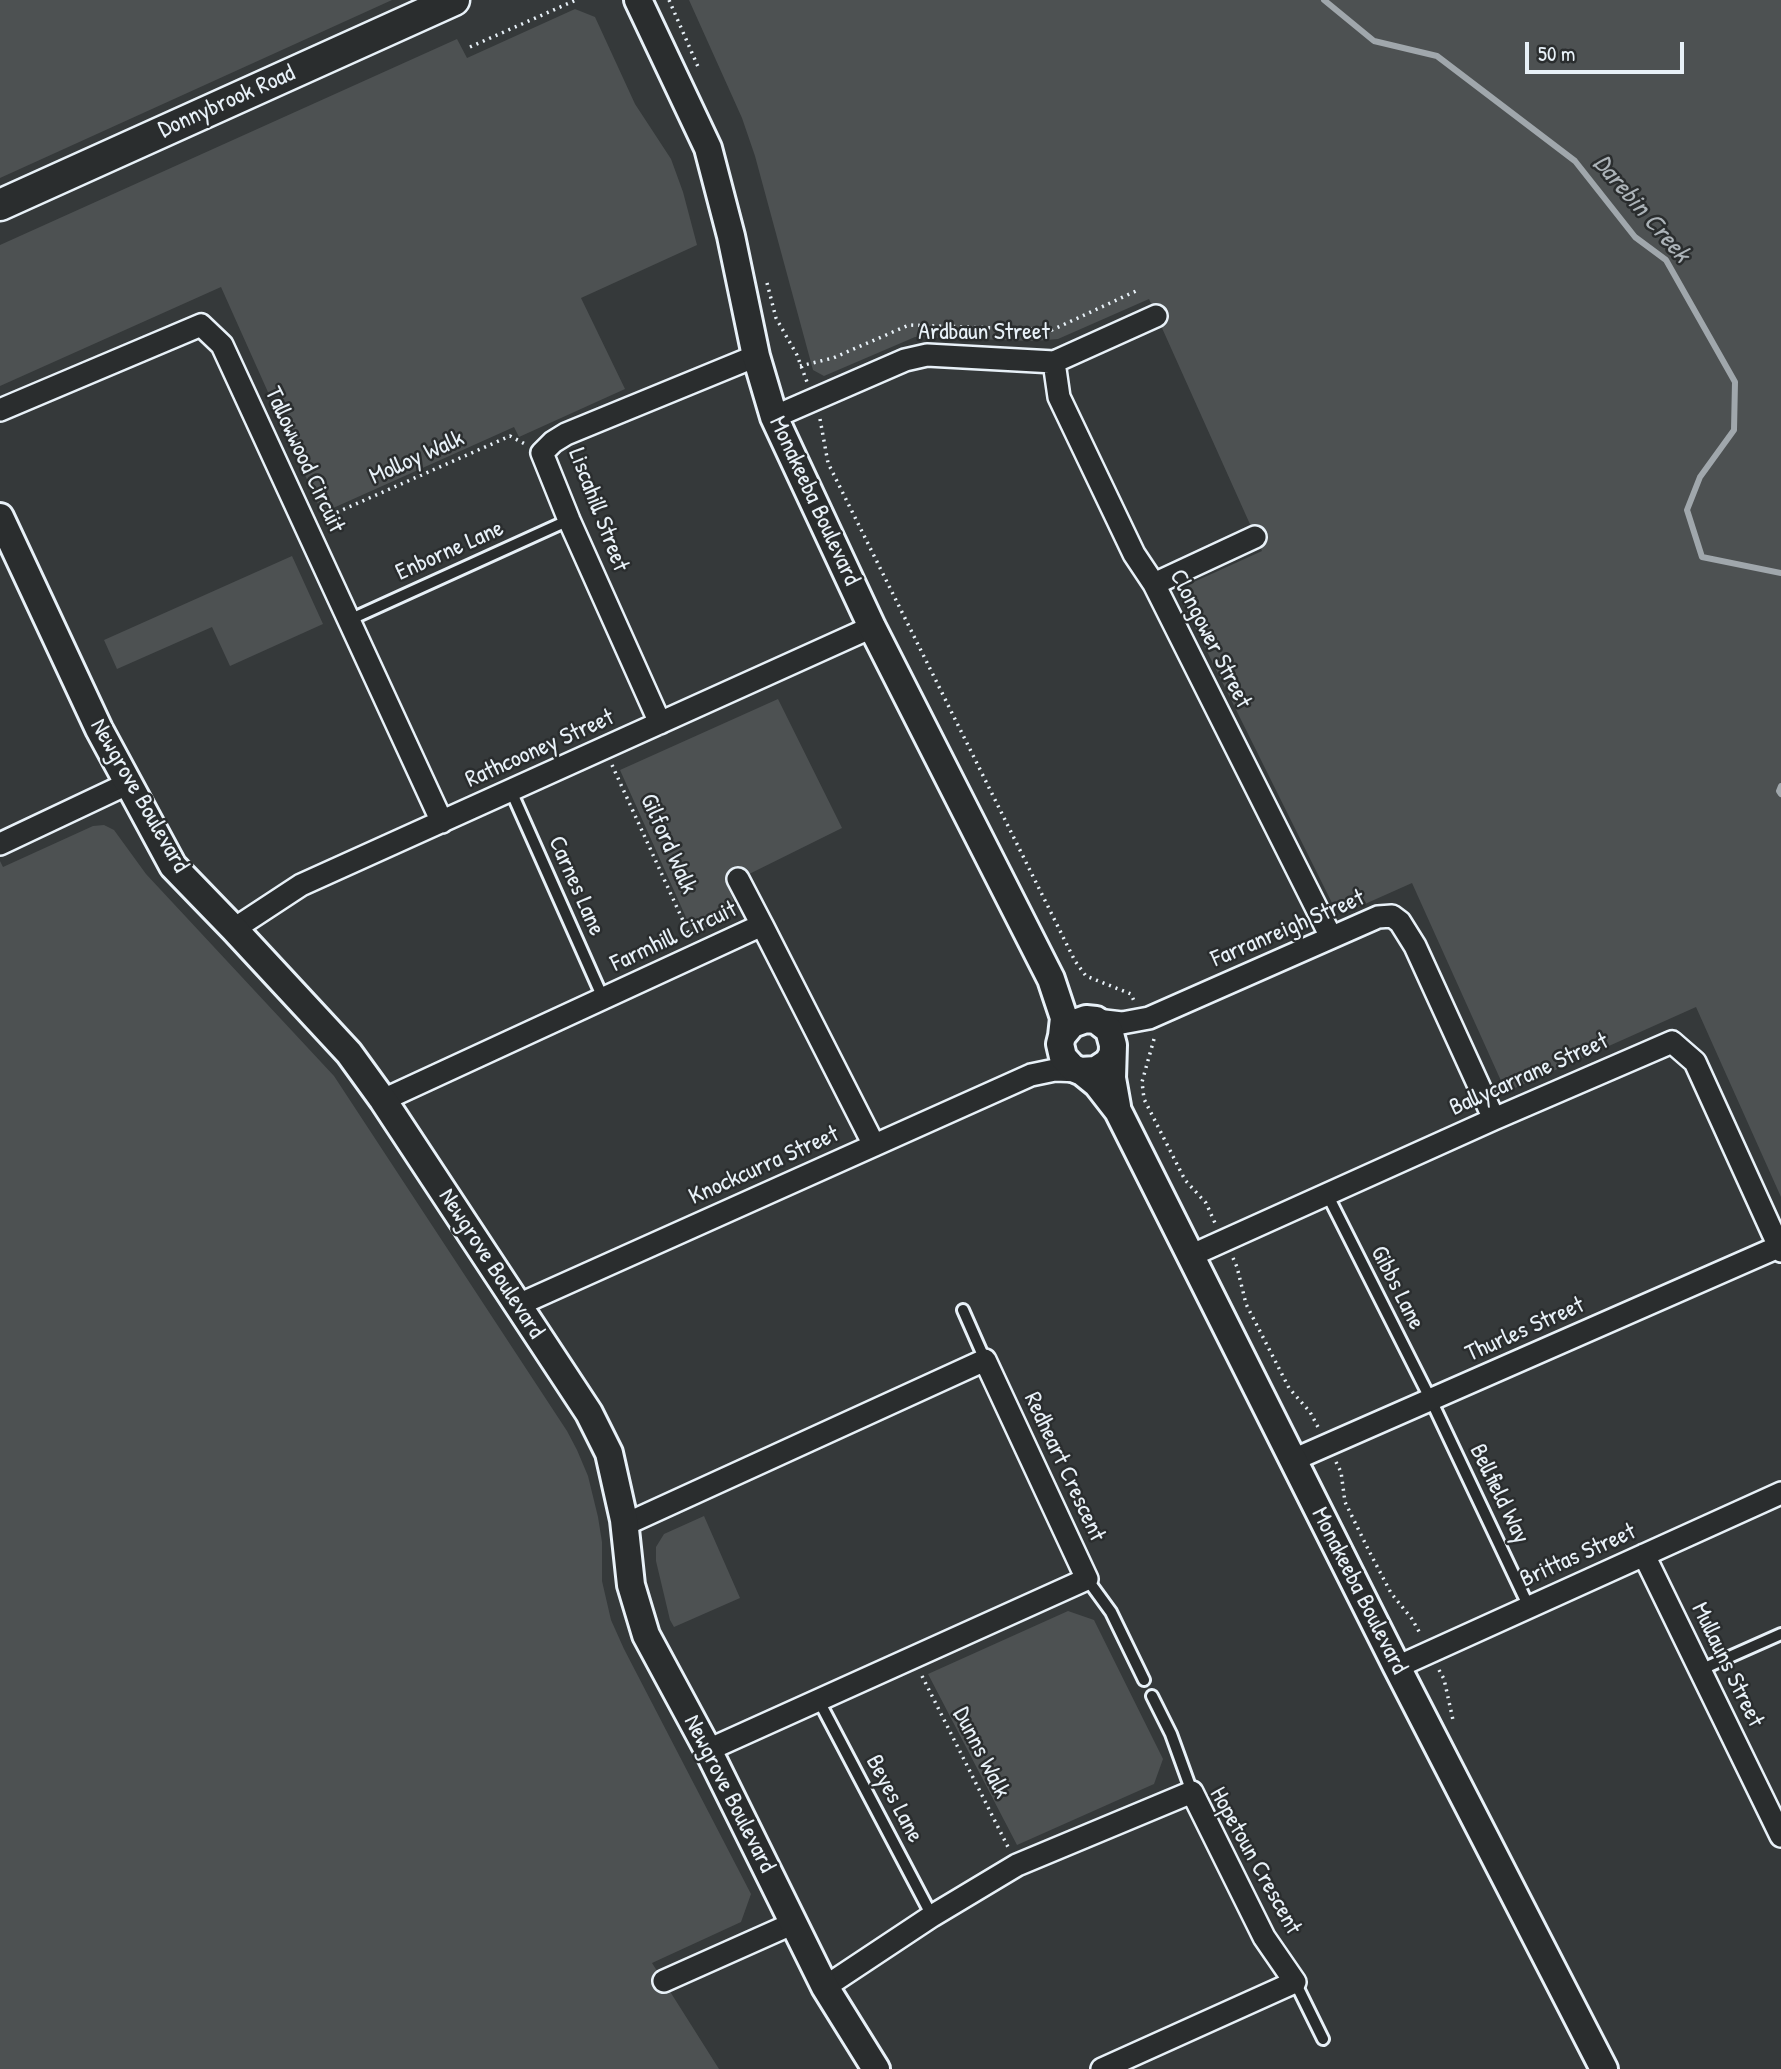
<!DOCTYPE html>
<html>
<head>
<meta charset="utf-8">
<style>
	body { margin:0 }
	#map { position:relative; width:1781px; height:2069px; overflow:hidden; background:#35393a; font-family:"Patrick Hand",sans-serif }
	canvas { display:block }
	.scale { position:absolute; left:1525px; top:42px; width:159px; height:32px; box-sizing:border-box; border:4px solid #e8f1f8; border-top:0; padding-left:9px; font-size:21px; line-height:24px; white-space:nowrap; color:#e8f1f8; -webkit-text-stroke:5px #2a2d2e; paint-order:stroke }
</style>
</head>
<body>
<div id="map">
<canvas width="1781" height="2069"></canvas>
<div class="scale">50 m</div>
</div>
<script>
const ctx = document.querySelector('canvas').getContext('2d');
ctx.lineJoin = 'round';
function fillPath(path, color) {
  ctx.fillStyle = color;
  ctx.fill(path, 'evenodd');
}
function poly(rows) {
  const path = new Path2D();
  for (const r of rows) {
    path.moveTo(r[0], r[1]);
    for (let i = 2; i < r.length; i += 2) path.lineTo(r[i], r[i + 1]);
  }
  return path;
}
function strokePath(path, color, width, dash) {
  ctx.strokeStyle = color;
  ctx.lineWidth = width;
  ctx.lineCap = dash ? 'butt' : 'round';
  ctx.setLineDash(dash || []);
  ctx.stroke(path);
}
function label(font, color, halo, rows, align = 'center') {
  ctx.font = font + ' "Patrick Hand",sans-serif';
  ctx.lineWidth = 5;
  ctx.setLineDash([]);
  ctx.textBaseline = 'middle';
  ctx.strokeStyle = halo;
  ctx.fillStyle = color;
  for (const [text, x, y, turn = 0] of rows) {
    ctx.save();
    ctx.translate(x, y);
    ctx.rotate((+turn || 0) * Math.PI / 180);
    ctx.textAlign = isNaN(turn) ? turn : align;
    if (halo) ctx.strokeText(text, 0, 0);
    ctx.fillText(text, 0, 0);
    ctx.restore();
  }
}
fillPath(poly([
	[0,0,392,0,0,178],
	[689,0,1781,0,1781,1197,1696,1007,1515,1088,1502,1083,1412,883,1347,912,1334,907,1181,599,1185,586,1262,551,1149,299,1058,339,1034,341,915,337,824,376,813,370,755,156,742,118],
	[575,9,595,17,635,104,671,159,683,192,697,245,581,298,625,389,519,437,514,427,322,513,221,287,0,386,0,245,457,39,467,58],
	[292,556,323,624,230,666,212,627,117,669,104,640],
	[778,699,842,828,727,885,735,904,731,916,693,933,620,770],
	[104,825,114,830,146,874,334,1076,567,1431,577,1450,588,1476,598,1517,602,1542,602,1581,611,1620,624,1649,751,1894,741,1922,652,1963,719,2069,0,2069,0,861,3,867,93,826],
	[704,1516,740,1598,674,1627,670,1620,656,1561,656,1547,664,1534],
	[1068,1611,1094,1620,1163,1759,1154,1784,1017,1845,928,1674]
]), '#4d5152');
strokePath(poly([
	[1324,0,1374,41,1437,56,1575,161,1635,237,1666,260,1735,382,1734,430,1700,477,1687,510,1702,557,1781,573],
	[1781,786,1779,791,1781,794]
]), '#a0a7ac', 6);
const service = poly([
	[349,620,569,520],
	[511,791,603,998],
	[1327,1194,1431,1400,1529,1607],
	[963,1310,985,1360],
	[1087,1579,1111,1612,1144,1680],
	[1700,1670,1781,1634],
	[1152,1696,1171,1734,1192,1792],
	[819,1701,932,1916],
	[1295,1982,1323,2039]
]);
const minor = poly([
	[1054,362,1059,397,1134,554,1154,584,1331,937],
	[0,410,201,325,222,345,442,822],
	[774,417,905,360,927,355,1054,362,1156,316],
	[1154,584,1255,537],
	[660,723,569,520,542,453,553,442,566,434,756,356],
	[0,844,127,784],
	[738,879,762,925],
	[234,929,301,885,872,627],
	[1096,1020,1122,1023,1149,1018,1378,917,1392,916,1400,922,1415,946,1494,1119],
	[383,1100,762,925,874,1145],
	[1190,1256,1494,1119,1672,1042,1695,1062,1781,1251],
	[518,1305,1031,1075,1055,1070,1080,1071],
	[1293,1460,1778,1247],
	[624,1525,985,1360,1087,1579,708,1750],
	[1644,1555,1781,1836],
	[1397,1667,1781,1493],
	[664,1981,794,1923],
	[825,1987,932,1916,1017,1865,1192,1792,1264,1937,1295,1982,1102,2069]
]);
const tertiary = poly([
	[638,0,708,148,731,236,756,356,774,417,872,627,1051,979,1064,1018,1062,1036],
	[0,517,99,729,173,866,234,929,349,1053,383,1100,589,1413,609,1453,624,1520,631,1585,646,1635,708,1750,825,1987,876,2069],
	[1112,1055,1108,1062,1096,1070,1080,1071,1073,1068,1063,1057,1060,1044,1062,1036,1072,1024,1086,1019,1096,1020,1109,1030,1113,1045,1112,1078,1117,1106],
	[1081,1071,1097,1084,1118,1111,1397,1667,1604,2069]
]);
const secondary = poly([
	[0,205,454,0]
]);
strokePath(service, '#e8f1f8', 16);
strokePath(minor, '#e8f1f8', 26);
strokePath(tertiary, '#e8f1f8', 32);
strokePath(secondary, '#e8f1f8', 35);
strokePath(poly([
	[669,0,699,69],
	[470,47,576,0],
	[767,283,776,318,797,355,807,382],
	[800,366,833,358,909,325,1052,330,1136,291],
	[820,419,828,463,1075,961,1086,976,1131,994,1134,1001],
	[324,518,510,436,525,444],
	[612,765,690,936],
	[1154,1039,1142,1082,1144,1099,1185,1180,1206,1203,1215,1223],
	[1233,1258,1237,1267,1246,1304,1289,1388,1310,1412,1318,1427],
	[1336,1462,1341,1472,1345,1502,1369,1551,1391,1593,1412,1619,1421,1635],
	[1439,1670,1444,1679,1453,1720],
	[922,1676,1008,1847]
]), '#e8f1f8', 3.5, [2, 5]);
strokePath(service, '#2a2d2e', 10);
strokePath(minor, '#2a2d2e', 21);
strokePath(tertiary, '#2a2d2e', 26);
strokePath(secondary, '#2a2d2e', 30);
label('24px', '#e8f1f8', '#2a2d2e', [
	["Donnybrook Road",227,102,-24],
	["Ardbaun Street",984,333],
	["Molloy Walk",417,458,-24],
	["Tallowwood Circuit",304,460,65],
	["Monakeeba Boulevard",814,501,65],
	["Liscahill Street",598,510,69],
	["Enborne Lane",450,551,-24],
	["Clongower Street",1210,639,63],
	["Rathcooney Street",540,749,-24],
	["Newgrove Boulevard",139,796,60],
	["Gilford Walk",668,844,66],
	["Carnes Lane",576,886,66],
	["Farranreigh Street",1288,929,-23],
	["Farmhill Circuit",674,937,-25],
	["Ballycarrane Street",1529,1075,-24],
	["Knockcurra Street",764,1166,-24],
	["Newgrove Boulevard",491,1264,57],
	["Gibbs Lane",1397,1288,63],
	["Thurles Street",1525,1330,-24],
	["Redheart Crescent",1064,1467,65],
	["Bellfield Way",1499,1494,64],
	["Brittas Street",1578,1556,-24],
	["Monakeeba Boulevard",1359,1591,63],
	["Mullauns Street",1727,1665,64],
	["Dunns Walk",981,1753,63],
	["Newgrove Boulevard",729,1794,63],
	["Beyes Lane",894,1799,62],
	["Hopetoun Crescent",1255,1861,61]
]);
label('italic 26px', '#acb3b8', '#2a2d2e', [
	["Darebin Creek",1641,209,49]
]);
</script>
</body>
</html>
